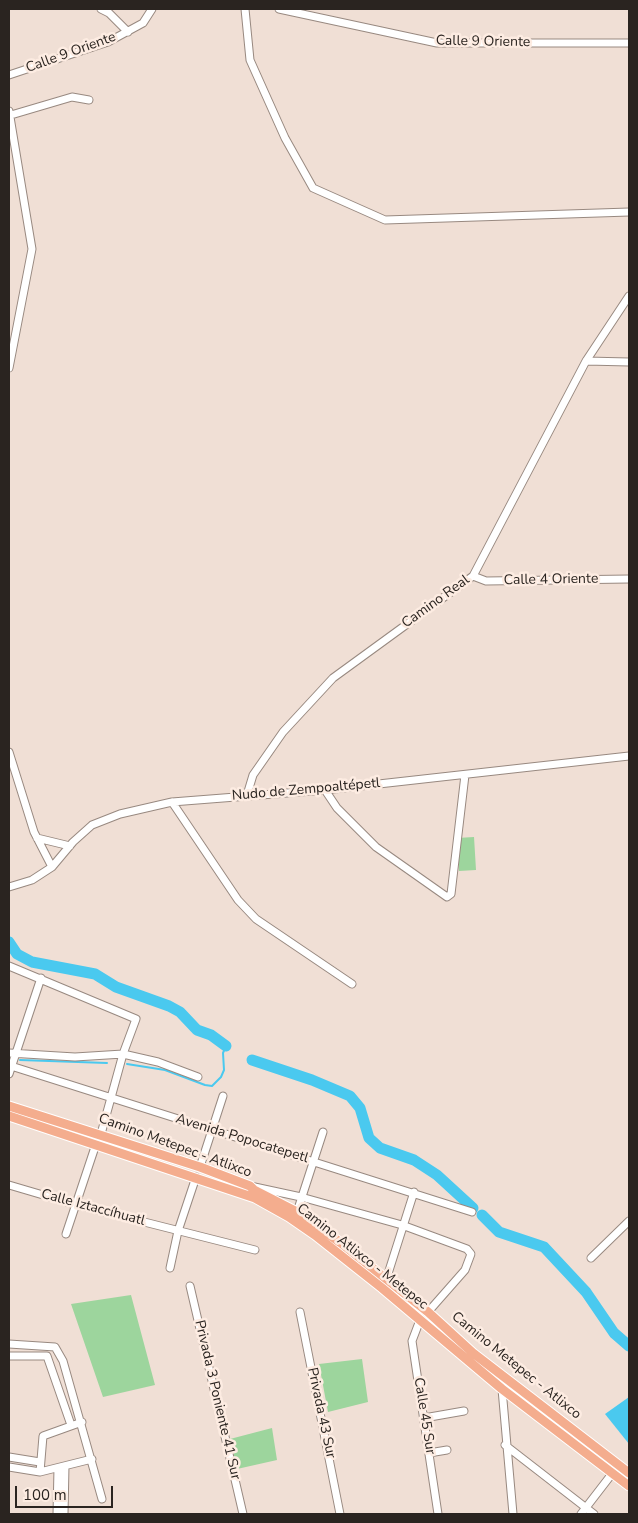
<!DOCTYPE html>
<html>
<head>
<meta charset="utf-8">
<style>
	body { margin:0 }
	#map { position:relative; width:638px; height:1523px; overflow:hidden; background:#f0dfd5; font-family:"Nunito Sans",sans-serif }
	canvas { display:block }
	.frame { position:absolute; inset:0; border:10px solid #2a2420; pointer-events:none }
	.scale { position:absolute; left:15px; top:1486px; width:98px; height:22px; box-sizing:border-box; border:2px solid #2a2420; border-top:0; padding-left:6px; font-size:15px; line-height:18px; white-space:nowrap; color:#2a2420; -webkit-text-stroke:4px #fdece2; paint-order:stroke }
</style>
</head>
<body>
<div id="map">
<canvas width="638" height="1523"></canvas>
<div class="frame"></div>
<div class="scale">100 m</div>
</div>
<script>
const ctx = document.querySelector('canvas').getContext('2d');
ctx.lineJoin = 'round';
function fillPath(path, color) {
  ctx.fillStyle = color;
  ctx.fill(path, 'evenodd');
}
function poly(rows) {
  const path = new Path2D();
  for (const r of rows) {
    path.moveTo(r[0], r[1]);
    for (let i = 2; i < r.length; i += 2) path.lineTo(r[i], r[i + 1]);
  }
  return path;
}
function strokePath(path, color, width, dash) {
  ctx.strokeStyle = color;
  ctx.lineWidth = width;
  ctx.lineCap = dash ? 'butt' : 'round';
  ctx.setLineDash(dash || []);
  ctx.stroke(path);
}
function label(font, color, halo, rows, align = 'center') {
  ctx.font = font + ' "Nunito Sans",sans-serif';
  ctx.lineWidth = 5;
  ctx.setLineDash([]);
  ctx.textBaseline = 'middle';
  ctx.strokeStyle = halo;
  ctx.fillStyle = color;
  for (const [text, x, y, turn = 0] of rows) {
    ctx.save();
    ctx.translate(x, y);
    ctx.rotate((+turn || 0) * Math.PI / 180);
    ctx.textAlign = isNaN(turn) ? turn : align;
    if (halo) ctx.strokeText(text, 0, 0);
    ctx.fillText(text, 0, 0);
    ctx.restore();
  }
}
fillPath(poly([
	[474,837,476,870,459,871,457,838],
	[131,1295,155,1385,103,1397,71,1304],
	[362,1359,368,1402,328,1412,319,1364],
	[272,1428,277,1460,237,1469,230,1439]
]), '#9dd59d');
fillPath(poly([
	[629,1397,629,1444,605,1414]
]), '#4ac9ef');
strokePath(poly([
	[20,1060,107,1063],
	[127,1064,165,1070,205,1085,212,1086,221,1077,224,1070,223,1053,226,1046]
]), '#4ac9ef', 2);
strokePath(poly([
	[9,942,17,954,32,962,95,974,116,987,169,1006,180,1012,197,1030,211,1035,226,1046],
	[252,1060,312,1080,350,1096,360,1108,369,1138,380,1148,414,1160,437,1175,473,1208],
	[482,1215,499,1232,544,1247,586,1292,614,1333,629,1346]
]), '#4ac9ef', 11);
const minor = poly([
	[101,9,109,13,128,32],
	[245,9,250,60,285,138,313,188,385,220,629,212],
	[279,9,437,43,629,43],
	[9,75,108,42,143,23,152,9],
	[9,111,32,249,9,368],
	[11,115,72,97,89,100],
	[586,361,629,362],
	[473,576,486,581,629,579],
	[9,752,34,832,52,867],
	[325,790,337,808,376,847,447,897,451,894,465,775],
	[247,795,253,775,283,732,333,678,473,576,586,361,629,296],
	[172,802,238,900,256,919,352,984],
	[37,838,70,846],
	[9,887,32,880,52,867,73,842,92,825,120,814,172,802,325,790,629,756],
	[9,966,136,1019,123,1054,101,1134],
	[9,1053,75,1057,123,1054,158,1062,198,1077],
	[11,1066,472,1212],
	[9,1074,41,978],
	[200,1167,223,1096],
	[9,1185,77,1205,255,1250],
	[250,1186,301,1197,402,1225,467,1249,471,1254,465,1270,428,1312],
	[297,1212,323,1132],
	[66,1234,96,1144],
	[591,1258,629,1221],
	[170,1268,178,1231,196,1177],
	[386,1280,414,1192],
	[190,1286,243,1514],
	[300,1312,340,1514],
	[420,1320,412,1341,438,1514],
	[9,1344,55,1347,63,1361,102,1499],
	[9,1356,47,1356,71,1425],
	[502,1389,513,1514],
	[424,1418,464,1411],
	[505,1445,594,1514],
	[429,1453,447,1450],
	[9,1457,40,1462],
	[9,1467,40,1472,92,1459],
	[40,1472,43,1436,82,1422],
	[57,1514,58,1468],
	[64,1514,65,1466],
	[581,1514,618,1466]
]);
const major = poly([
	[9,1106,200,1167,250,1186,254,1190,297,1212,341,1243,428,1312,473,1353,629,1473],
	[9,1116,255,1198,289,1217,315,1235,382,1288,502,1389,629,1486]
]);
strokePath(minor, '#988980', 9);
strokePath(major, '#fff', 11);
strokePath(minor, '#fff', 7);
strokePath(major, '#f4ad8e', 9);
label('14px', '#2a2420', '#fdece2', [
	["Calle 9 Oriente",483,42,1],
	["Calle 9 Oriente",71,53,-20],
	["Calle 4 Oriente",551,580,-1],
	["Camino Real",436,602,-36],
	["Nudo de Zempoaltépetl",306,790,-5],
	["Avenida Popocatepetl",242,1139,17],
	["Camino Metepec - Atlixco",175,1146,20],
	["Calle Iztaccíhuatl",93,1208,15],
	["Camino Atlixco - Metepec",362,1257,38],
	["Camino Metepec - Atlixco",516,1366,39],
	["Privada 3 Poniente 41 Sur",217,1400,77],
	["Privada 43 Sur",321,1413,78],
	["Calle 45 Sur",424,1416,81]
]);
</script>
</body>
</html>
